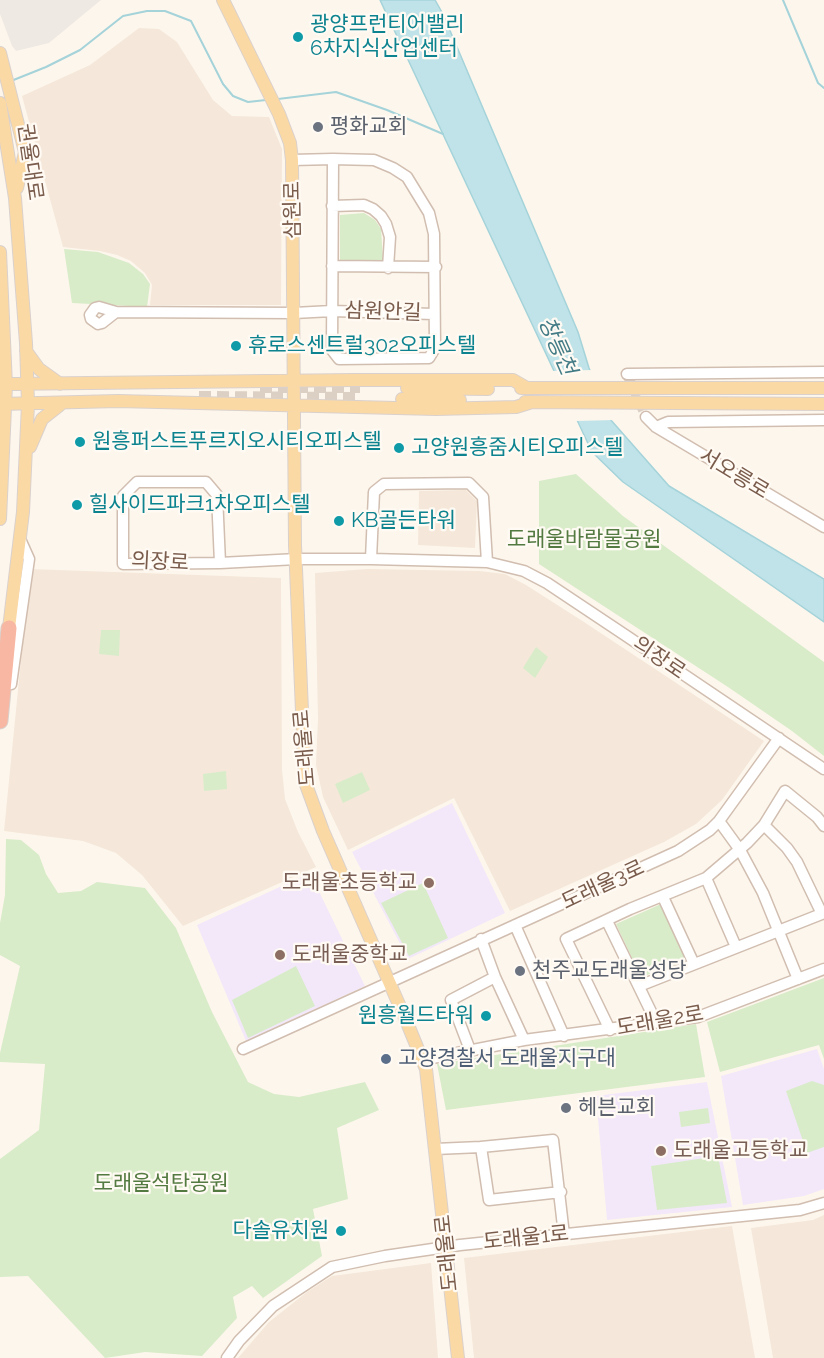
<!DOCTYPE html>
<html>
<head>
<meta charset="utf-8">
<style>
	body { margin:0 }
	canvas { display:block; background:#fdf6ec }
</style>
</head>
<body>
<canvas width="824" height="1358"></canvas>
<script>
const ctx = document.querySelector('canvas').getContext('2d');
ctx.lineJoin = 'round';
function fillPath(path, color) {
  ctx.fillStyle = color;
  ctx.fill(path, 'evenodd');
}
function poly(rows) {
  const path = new Path2D();
  for (const r of rows) {
    path.moveTo(r[0], r[1]);
    for (let i = 2; i < r.length; i += 2) path.lineTo(r[i], r[i + 1]);
  }
  return path;
}
function strokePath(path, color, width, dash) {
  ctx.strokeStyle = color;
  ctx.lineWidth = width;
  ctx.lineCap = dash ? 'butt' : 'round';
  ctx.setLineDash(dash || []);
  ctx.stroke(path);
}
function label(font, color, halo, rows, align = 'center') {
  ctx.font = font + ' Raleway,"Noto Sans KR",sans-serif';
  ctx.lineWidth = 4.5;
  ctx.setLineDash([]);
  ctx.textBaseline = 'middle';
  ctx.strokeStyle = halo;
  ctx.fillStyle = color;
  for (const [text, x, y, turn = 0] of rows) {
    ctx.save();
    ctx.translate(x, y);
    ctx.rotate((+turn || 0) * Math.PI / 180);
    ctx.textAlign = isNaN(turn) ? turn : align;
    if (halo) ctx.strokeText(text, 0, 0);
    ctx.fillText(text, 0, 0);
    ctx.restore();
  }
}
fillPath(poly([
	[139,28,159,29,177,42,213,100,232,116,269,117,282,149,281,305,150,305,152,285,145,273,131,261,117,255,100,251,63,247,22,96,90,65],
	[466,490,477,501,475,548,418,545,419,491],
	[30,569,281,578,282,769,285,799,298,832,316,867,183,926,142,875,116,853,83,841,4,831],
	[367,569,479,571,505,574,526,585,584,622,764,741,722,800,696,824,664,842,510,911,454,798,348,850,323,797,316,765,318,719,315,573],
	[824,1215,824,1358,773,1358,751,1228,813,1220],
	[732,1226,755,1358,474,1358,464,1258],
	[431,1263,438,1358,238,1358,269,1322,307,1292,332,1276]
]), '#f5e8da');
fillPath(poly([
	[0,0,101,0,49,43,16,51,12,46,0,14]
]), '#efe9e4');
fillPath(poly([
	[452,803,505,913,408,959,352,852],
	[310,873,365,986,246,1041,197,925],
	[817,1049,824,1069,824,1189,804,1196,743,1205,721,1076],
	[707,1082,732,1207,607,1220,596,1096]
]), '#f3e8fa');
fillPath(poly([
	[364,213,375,220,381,229,383,260,340,260,340,215],
	[64,249,98,252,129,263,143,274,150,284,147,307,72,303],
	[576,474,623,516,824,662,824,756,792,731,728,687,539,564,539,481],
	[101,630,120,630,119,656,99,654],
	[536,647,548,657,535,678,523,668],
	[226,771,227,789,204,791,203,774],
	[362,772,370,790,343,803,335,784],
	[6,839,21,840,39,855,46,874,58,893,81,891,97,882,145,888,176,928,212,1012,248,1082,274,1094,299,1097,365,1082,379,1110,337,1128,348,1199,313,1209,322,1256,263,1298,252,1286,233,1297,237,1318,202,1356,145,1352,105,1358,28,1276,0,1277,0,1159,39,1130,45,1064,0,1062,0,1053,20,966,0,955,0,923,5,895],
	[423,883,448,938,409,956,381,903],
	[661,904,686,961,641,977,616,924],
	[296,966,315,1006,248,1038,232,1000],
	[824,978,824,1059,819,1045,720,1072,707,1022],
	[696,1024,705,1077,446,1110,437,1064],
	[812,1081,824,1085,824,1147,807,1153,786,1091],
	[708,1108,710,1123,681,1127,679,1112],
	[718,1156,727,1203,657,1210,651,1166]
]), '#d8ecc9');
const water = poly([
	[380,0,435,0,443,14,578,332,589,368,610,419,669,486,824,579,824,622,623,482,592,452,380,0]
]);
fillPath(water, '#bfe3e8');
strokePath(water, '#a5d3da', 1.5);
fillPath(poly([
	[593,370,612,418,615,420,575,421,551,371]
]), '#fdf6ec');
strokePath(poly([
	[783,0,818,83,824,88],
	[11,81,46,67,80,50,123,16,147,11,165,11,191,21,223,84,233,96,248,102,266,100],
	[278,99,336,92,387,110,443,134]
]), '#a5d3da', 2);
strokePath(poly([
	[627,374,646,417]
]), '#dcd0c4', 10, [10, 5]);
strokePath(poly([
	[260,387,360,387],
	[199,397,360,398]
]), '#dcd0c4', 12, [12, 6]);
const minor = poly([
	[292,160,333,159,374,160,393,168,407,177,429,213,434,234,435,348,429,358,339,359,332,350,333,159],
	[332,206,364,205,373,209,381,216,386,224,390,237,388,268],
	[332,266,436,267],
	[116,312,102,323,98,324,91,319,90,315,95,308,99,307,116,312,294,313,332,311,434,314],
	[627,374,824,372],
	[646,417,656,427,824,527],
	[656,427,668,422,824,420],
	[371,559,374,492,384,484,469,483,483,497,487,562],
	[220,563,217,495,206,482,137,482,123,496,123,564,220,563,297,559,371,559,487,562,524,571,547,583,625,635,824,769],
	[7,684,11,684,29,559,20,539],
	[719,821,740,850,763,893,798,979],
	[764,825,787,848,797,862,822,914],
	[706,878,736,947],
	[663,897,694,964],
	[607,921,656,1022],
	[515,925,564,1036],
	[481,939,495,977,524,1040],
	[639,986,824,913],
	[610,1030,566,939,630,909,706,878,747,843,764,825,785,791,817,817,824,826],
	[243,1049,678,851,710,830,719,821,779,738],
	[470,1050,451,1000,495,977],
	[422,1060,524,1040,698,1017,824,969],
	[481,1147,489,1200,561,1192],
	[435,1149,481,1147,553,1140,564,1235],
	[227,1358,239,1341,273,1306,332,1267,385,1256,460,1245,800,1210,824,1203]
]);
const major = poly([
	[223,0,279,114,290,143,292,160,295,545,305,782,323,831,408,1025,426,1069,458,1358],
	[0,53,25,152,17,188],
	[0,103,15,198,26,343,28,404,23,512,9,628],
	[0,252,6,385,0,519],
	[26,351,39,369,60,384],
	[0,384,354,380,513,380,527,388],
	[407,388,488,389],
	[521,388,824,388],
	[402,399,460,400],
	[525,402,824,404],
	[0,404,118,401,436,409,516,407,532,402],
	[30,447,42,419,61,404]
]);
const highway = poly([
	[0,721,9,628]
]);
strokePath(minor, '#d1beb0', 13);
strokePath(major, '#dad1cd', 14);
strokePath(highway, '#dad1cd', 17);
strokePath(minor, '#fff', 10);
strokePath(major, '#fbd9a5', 12);
strokePath(highway, '#f7b7a3', 15);
for (const [x, y, r, color] of [
	[298,37,6,"#0f9aa8"],
	[318,127,6,"#6b7280"],
	[236,346,6,"#0f9aa8"],
	[80,442,6,"#0f9aa8"],
	[399,448,6,"#0f9aa8"],
	[77,505,6,"#0f9aa8"],
	[339,521,6,"#0f9aa8"],
	[429,883,6,"#8d6e63"],
	[280,955,6,"#8d6e63"],
	[520,971,6,"#6b7280"],
	[486,1016,6,"#0f9aa8"],
	[386,1059,6,"#5c6f8a"],
	[566,1108,6,"#6b7280"],
	[661,1151,6,"#8d6e63"],
	[341,1231,6,"#0f9aa8"]
]) {
  const dot = new Path2D();
  dot.arc(x, y, r, 0, 2 * Math.PI);
  ctx.fillStyle = color;
  ctx.fill(dot);
  strokePath(dot, '#fffaf3', 2);
}
label('21px', '#0d838f', '#fffaf3', [
	["광양프런티어밸리",310,25],
	["6차지식산업센터",310,49],
	["휴로스센트럴302오피스텔",248,346],
	["원흥퍼스트푸르지오시티오피스텔",92,442],
	["고양원흥줌시티오피스텔",411,448],
	["힐사이드파크1차오피스텔",89,505],
	["KB골든타워",351,521],
	["원흥월드타워",474,1016,"right"],
	["다솔유치원",329,1231,"right"]
], 'left');
label('21px', '#5b616d', '#fffaf3', [
	["평화교회",330,127],
	["천주교도래울성당",532,971],
	["헤븐교회",578,1108]
], 'left');
label('21px', '#7a5c4d', '#fffaf3', [
	["권율대로",30,162,82],
	["삼원로",293,210,-91],
	["삼원안길",383,312,2],
	["서오릉로",734,474,31],
	["의장로",160,562,3],
	["의장로",659,658,34],
	["도래울로",305,748,-95],
	["도래울3로",603,885,-25],
	["도래울2로",660,1021,-10],
	["도래울1로",526,1238,-6],
	["도래울로",447,1253,-96]
]);
label('21px', '#537a41', '#fffaf3', [
	["도래울바람물공원",584,540],
	["도래울석탄공원",161,1184]
]);
label('21px', '#785e54', '#fffaf3', [
	["도래울초등학교",417,883,"right"],
	["도래울중학교",292,955],
	["도래울고등학교",673,1151]
], 'left');
label('21px', '#4e5e75', '#fffaf3', [
	["고양경찰서 도래울지구대",398,1059]
], 'left');
label('italic 22px', '#437c86', '#fffaf3', [
	["창릉천",557,346,66]
]);
</script>
</body>
</html>
